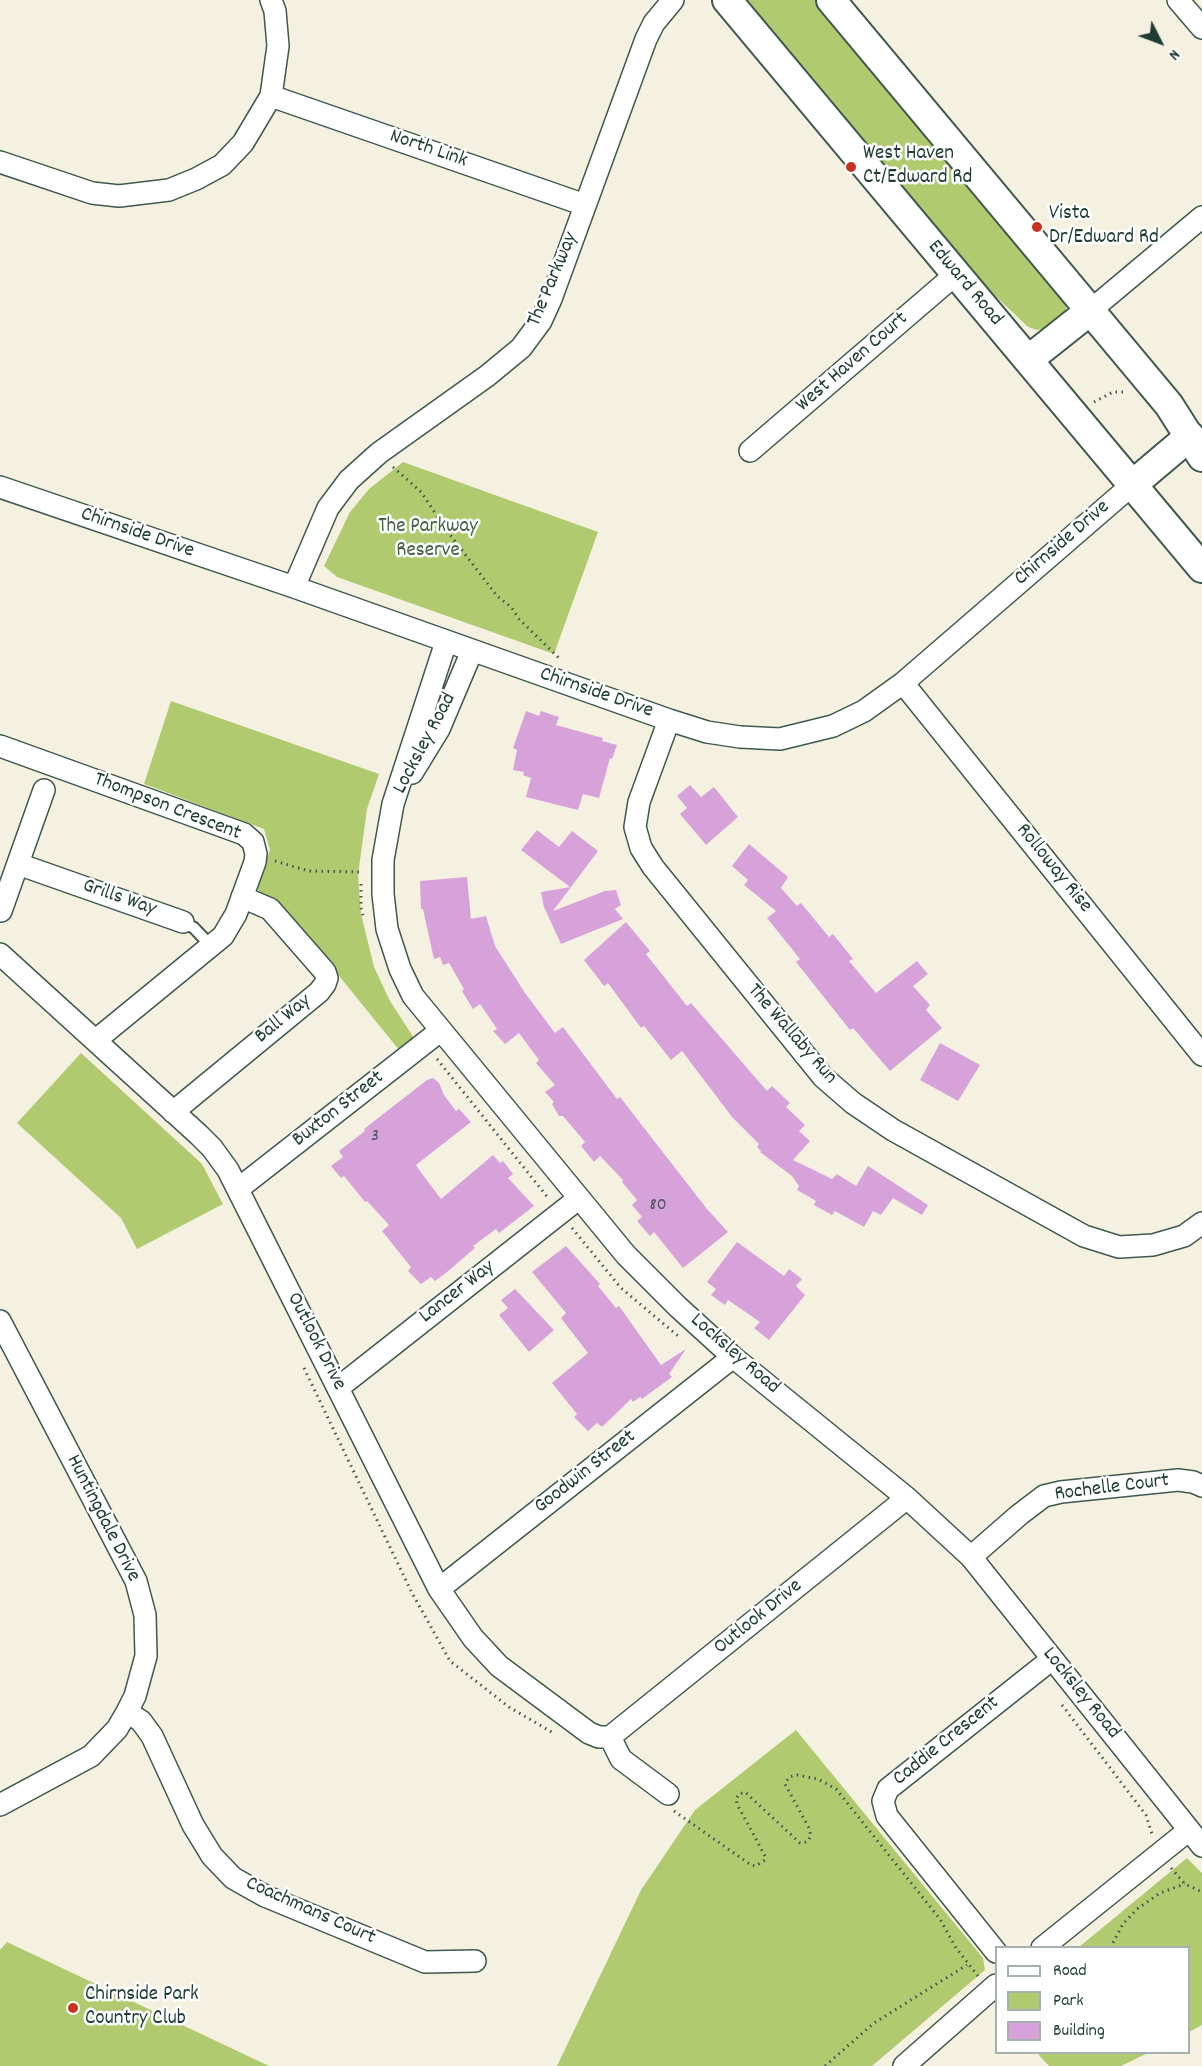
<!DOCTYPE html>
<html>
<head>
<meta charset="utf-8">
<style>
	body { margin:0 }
	#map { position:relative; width:1202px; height:2066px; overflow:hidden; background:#f5f1e1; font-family:Dekko,sans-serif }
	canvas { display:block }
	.legend { position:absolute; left:995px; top:1946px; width:195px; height:108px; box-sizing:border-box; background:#fff; border:2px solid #a5b1ae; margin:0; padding:8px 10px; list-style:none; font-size:18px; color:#1f3d34 }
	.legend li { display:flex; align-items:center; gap:12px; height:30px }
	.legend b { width:30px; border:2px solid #a5b1ae }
	.north { position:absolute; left:1130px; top:12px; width:60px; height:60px; -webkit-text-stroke:4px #fff; paint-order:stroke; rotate:132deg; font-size:16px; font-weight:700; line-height:24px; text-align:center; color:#1f3d34 }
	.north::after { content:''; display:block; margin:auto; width:21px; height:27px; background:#1f3d34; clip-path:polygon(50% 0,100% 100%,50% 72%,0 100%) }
</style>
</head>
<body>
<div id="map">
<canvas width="1202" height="2066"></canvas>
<ul class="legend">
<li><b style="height:8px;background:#fff"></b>Road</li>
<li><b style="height:16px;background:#b1ca70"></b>Park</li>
<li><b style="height:16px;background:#d7a2da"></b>Building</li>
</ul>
<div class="north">N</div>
</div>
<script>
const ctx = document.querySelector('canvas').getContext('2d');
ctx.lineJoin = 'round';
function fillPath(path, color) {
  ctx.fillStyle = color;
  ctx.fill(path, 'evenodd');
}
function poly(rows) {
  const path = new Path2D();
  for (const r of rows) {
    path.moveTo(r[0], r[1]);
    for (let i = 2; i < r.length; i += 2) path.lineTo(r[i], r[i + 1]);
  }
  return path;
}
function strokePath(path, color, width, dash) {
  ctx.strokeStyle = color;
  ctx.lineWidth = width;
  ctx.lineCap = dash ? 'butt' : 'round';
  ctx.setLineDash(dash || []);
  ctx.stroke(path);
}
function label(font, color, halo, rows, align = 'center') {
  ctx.font = font + ' Dekko,sans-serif';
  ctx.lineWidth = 5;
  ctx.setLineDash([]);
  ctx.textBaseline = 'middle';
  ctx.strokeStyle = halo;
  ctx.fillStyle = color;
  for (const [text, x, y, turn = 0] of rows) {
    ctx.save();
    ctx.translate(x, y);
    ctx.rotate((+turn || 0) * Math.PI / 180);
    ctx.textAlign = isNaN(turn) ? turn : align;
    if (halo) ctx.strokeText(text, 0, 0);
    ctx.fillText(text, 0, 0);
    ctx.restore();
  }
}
fillPath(poly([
	[742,0,817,0,1066,303,1066,310,1046,328,1037,330,1028,327,984,285,947,245],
	[403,462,598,532,554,654,337,577,324,566,350,512,369,489],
	[171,701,379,774,367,809,358,875,361,914,374,967,390,1001,414,1038,400,1051,283,907,260,893,256,886,270,850,264,829,144,784],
	[81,1053,202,1164,223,1204,137,1249,121,1218,17,1123],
	[796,1730,983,1958,985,1970,872,2066,557,2066,641,1890,695,1810],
	[1187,1858,1202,1873,1202,2025,1189,2032,1188,1948,1079,1947],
	[7,1942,269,2066,0,2066,0,1950],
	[1037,2053,1148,2053,1121,2066,1049,2066]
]), '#b1ca70');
fillPath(poly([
	[526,711,539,716,541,711,559,717,556,725,603,738,602,741,617,745,612,759,610,758,599,798,583,794,578,810,526,797,531,778,523,775,524,772,513,770,517,750,513,748],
	[690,785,701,797,714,787,738,817,706,845,680,814,687,808,677,796],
	[537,830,559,847,572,831,598,851,553,911,605,891,616,890,621,905,615,909,623,919,561,944,544,907,541,892,570,887,521,850],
	[749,844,788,877,781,888,797,906,801,903,829,937,833,934,853,959,849,961,876,993,917,961,928,974,913,986,930,1005,926,1010,942,1028,890,1071,853,1028,850,1030,796,962,800,959,767,918,776,911,744,885,748,880,732,866],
	[467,877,471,919,486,916,495,946,525,993,555,1033,563,1027,617,1099,620,1097,707,1209,728,1232,683,1268,654,1232,650,1236,637,1221,642,1217,632,1205,637,1200,622,1182,623,1180,600,1156,594,1162,581,1146,585,1142,563,1116,559,1116,552,1104,554,1102,545,1092,555,1085,536,1063,539,1060,519,1033,505,1044,493,1031,497,1029,480,1004,473,1009,462,991,464,989,449,963,443,965,440,957,434,959,423,909,421,909,420,881],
	[626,922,650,951,646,954,687,1006,691,1003,767,1091,772,1086,790,1103,786,1107,805,1125,799,1131,810,1141,793,1160,832,1179,837,1174,856,1186,868,1166,928,1205,922,1215,893,1198,881,1215,873,1211,864,1227,835,1211,832,1215,814,1205,816,1201,797,1190,799,1186,792,1176,760,1152,761,1151,757,1147,759,1144,732,1117,682,1051,671,1060,644,1026,641,1028,608,983,604,986,584,960],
	[940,1043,980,1065,958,1101,920,1080],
	[433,1078,439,1083,444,1095,456,1111,459,1109,471,1122,416,1165,420,1171,441,1199,493,1155,500,1163,503,1161,513,1174,508,1178,534,1206,499,1233,496,1229,473,1246,475,1248,447,1272,435,1281,431,1277,421,1284,408,1271,411,1267,382,1231,389,1225,367,1201,365,1202,344,1176,341,1178,331,1166,343,1157,339,1151,365,1131,364,1129,427,1080],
	[737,1242,784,1276,789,1269,802,1279,796,1286,805,1295,769,1340,754,1328,760,1322,728,1300,725,1305,711,1295,716,1289,707,1282],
	[566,1246,600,1284,598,1286,616,1308,619,1306,661,1365,686,1349,669,1374,672,1377,642,1399,640,1397,633,1402,631,1399,602,1427,597,1423,588,1431,574,1417,577,1414,552,1383,588,1353,561,1318,566,1313,532,1272],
	[515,1289,554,1330,529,1352,499,1315,508,1308,501,1300]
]), '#d7a2da');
const service = poly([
	[183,922,194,928,212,947]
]);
const minor = poly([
	[1178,0,1202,28],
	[271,96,585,205],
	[0,162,92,193,119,196,169,190,196,179,222,165,243,143,271,96,278,46,275,11,271,0],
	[1091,310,1202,217],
	[750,451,956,274],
	[0,487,294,587,669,720,707,732,740,737,780,739,833,726,864,711,903,683,1132,485],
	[294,587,328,508,349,480,379,453,487,376,521,348,541,321,551,299,646,39,654,23,673,0],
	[446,642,393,804,383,860,383,894,387,929,400,969,413,996,626,1255,678,1307,733,1357,907,1498,971,1557,1202,1846],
	[903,683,1202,1055],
	[669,720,639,802,635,827,641,848,653,867,823,1077,853,1103,893,1130,1084,1236,1119,1247,1153,1245,1184,1236,1202,1223],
	[0,746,244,834,253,842,256,854,255,862,236,914,223,936,96,1040],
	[412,773,439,729,472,651],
	[18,864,183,922],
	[1,911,44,790],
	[0,954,199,1135,212,1148,228,1170,439,1589,473,1638,499,1666,589,1733,599,1737,610,1737,621,1759,668,1794],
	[173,1112,319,992,325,984,327,978,325,972,270,909,242,897],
	[238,1189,440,1031],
	[0,1321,136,1581,145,1615,146,1656,135,1696,127,1712,117,1729,91,1756,0,1805],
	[338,1388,578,1199],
	[971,1557,1019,1515,1044,1496,1061,1492,1178,1480,1193,1482,1202,1486],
	[439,1589,733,1357],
	[127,1712,141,1721,152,1736,193,1825,212,1856,233,1878,265,1896,425,1962,475,1961],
	[610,1737,907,1498],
	[1042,1948,1189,1830],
	[996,1952,887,1816,883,1801,888,1789,1052,1659],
	[904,2066,996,1985]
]);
const secondary = poly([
	[727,0,1202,568],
	[831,0,1169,405,1202,457],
	[1028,360,1091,310],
	[1132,485,1190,436]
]);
strokePath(service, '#3f584e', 14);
strokePath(minor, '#3f584e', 24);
strokePath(secondary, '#3f584e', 32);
strokePath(poly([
	[1094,402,1113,392,1127,392],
	[393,467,421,492,448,532,497,596,512,608,519,619,560,659],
	[275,861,309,871,362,872],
	[361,884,361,908,364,919],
	[437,1059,549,1199],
	[572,1228,621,1288,678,1336],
	[304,1368,412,1593,450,1661,509,1707,555,1734],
	[1062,1705,1146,1815,1152,1834],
	[674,1811,751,1865,756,1866,765,1860,765,1856,737,1804,736,1799,739,1794,745,1792,800,1843,807,1842,811,1836,809,1828,785,1784,789,1777,797,1775,818,1779,836,1789,940,1919,956,1948,978,1976],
	[1171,1868,1185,1884,1202,1892],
	[1110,1948,1123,1924,1137,1909,1160,1893,1185,1884],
	[825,2066,874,2023,967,1965]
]), '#3f584e', 3, [1.5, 4.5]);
strokePath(service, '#fff', 10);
strokePath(minor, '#fff', 21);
strokePath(secondary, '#fff', 28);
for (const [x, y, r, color] of [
	[851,167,6,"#c8321e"],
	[1037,227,6,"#c8321e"],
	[73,2008,6,"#c8321e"]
]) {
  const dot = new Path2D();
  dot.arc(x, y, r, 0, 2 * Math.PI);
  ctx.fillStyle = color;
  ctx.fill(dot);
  strokePath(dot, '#fff', 2);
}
label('18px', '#4d565e', null, [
	["3",375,1138],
	["80",658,1207]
]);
label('21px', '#1f3d34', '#fff', [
	["North Link",428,150,19],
	["The Parkway",554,280,-67],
	["Edward Road",964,284,50],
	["West Haven Court",853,363,-41],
	["Chirnside Drive",137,534,19],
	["Chirnside Drive",1063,544,-41],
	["Chirnside Drive",596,694,19],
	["Locksley Road",426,744,-62],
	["Thompson Crescent",167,808,21],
	["Rolloway Rise",1053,869,51],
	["Grills Way",119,899,19],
	["Ball Way",284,1020,-39],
	["The Wallaby Run",791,1035,49],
	["Buxton Street",339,1110,-38],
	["Lancer Way",458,1293,-38],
	["Outlook Drive",315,1342,63],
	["Locksley Road",734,1355,41],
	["Goodwin Street",586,1473,-38],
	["Rochelle Court",1112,1489,-7],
	["Huntingdale Drive",102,1519,63],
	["Outlook Drive",759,1618,-39],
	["Locksley Road",1080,1694,51],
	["Caddie Crescent",947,1742,-39],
	["Coachmans Court",310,1912,24]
]);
label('21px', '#1f3d34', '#fff', [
	["West Haven",863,155],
	["Ct/Edward Rd",863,179],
	["Vista",1049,215],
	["Dr/Edward Rd",1049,239],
	["Chirnside Park",85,1996],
	["Country Club",85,2020]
], 'left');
label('21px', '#446043', '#fff', [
	["The Parkway",428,528],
	["Reserve",428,552]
]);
</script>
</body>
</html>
